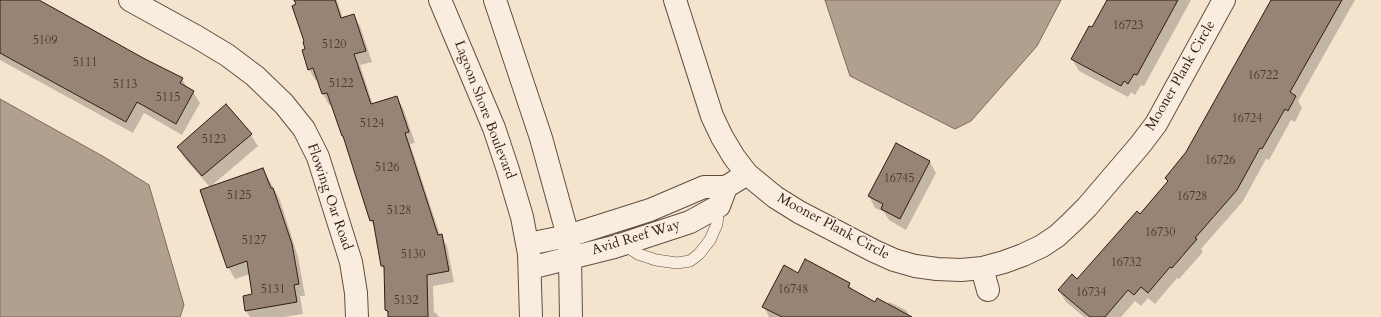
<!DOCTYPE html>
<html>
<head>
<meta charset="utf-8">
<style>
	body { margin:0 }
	canvas { display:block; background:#f4e4cd }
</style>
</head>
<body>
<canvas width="1381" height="317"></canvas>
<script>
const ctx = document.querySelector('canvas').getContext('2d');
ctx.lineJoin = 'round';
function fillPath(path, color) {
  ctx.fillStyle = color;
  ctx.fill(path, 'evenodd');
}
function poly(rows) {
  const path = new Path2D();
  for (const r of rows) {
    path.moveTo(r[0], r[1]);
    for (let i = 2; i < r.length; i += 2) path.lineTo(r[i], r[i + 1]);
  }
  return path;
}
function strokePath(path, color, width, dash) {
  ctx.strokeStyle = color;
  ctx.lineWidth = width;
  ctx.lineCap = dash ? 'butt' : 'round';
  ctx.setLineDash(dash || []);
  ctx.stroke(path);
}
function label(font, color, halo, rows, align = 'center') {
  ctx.font = font + ' Cardo,serif';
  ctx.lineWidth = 3;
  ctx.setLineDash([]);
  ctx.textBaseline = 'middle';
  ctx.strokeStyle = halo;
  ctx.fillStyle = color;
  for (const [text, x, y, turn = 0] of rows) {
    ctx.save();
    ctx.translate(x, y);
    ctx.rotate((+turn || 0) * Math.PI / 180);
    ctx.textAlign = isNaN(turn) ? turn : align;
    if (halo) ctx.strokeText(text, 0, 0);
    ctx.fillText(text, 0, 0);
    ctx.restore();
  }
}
const water = poly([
	[825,0,1061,0,1037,46,971,121,955,129,850,76,825,0],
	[0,99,106,158,149,185,184,305,180,317,0,317,0,99]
]);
fillPath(water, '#b2a08e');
strokePath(water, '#7f6b5d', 1);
fillPath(poly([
	[0,0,35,0,182,79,188,89,193,92,200,103,182,135,144,113,133,133,0,60],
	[295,0,337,0,343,19,353,15,360,26,372,62,360,65,373,105,397,97,403,108,415,143,410,144,440,235,441,235,447,246,454,282,433,286,434,313,436,313,439,317,389,317,386,310,385,271,382,266,376,229,371,221,345,140,332,104,329,105,323,94,318,79,315,80,309,69,305,42],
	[1108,0,1191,0,1144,86,1141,85,1135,95,1131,92,1128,97,1079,71,1072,59,1092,29],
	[1271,0,1355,0,1298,101,1302,108,1295,122,1291,120,1269,160,1266,159,1243,201,1201,249,1203,252,1179,279,1177,278,1155,304,1148,298,1141,306,1135,301,1121,317,1084,317,1066,302,1059,290,1077,281,1140,215,1168,182,1166,178,1187,153],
	[251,135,258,146,210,187,263,169,280,200,298,257,305,296,300,296,303,314,284,317,250,317,246,311,253,295,250,274,235,279,228,267,210,187,185,159,178,147],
	[930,162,936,173,906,230,889,220,884,212,875,208,869,196],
	[798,274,849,284,854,292,875,303,888,304,889,302,906,310,910,317,769,317,764,307]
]), '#0003');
const building = poly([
	[0,0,39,0,145,59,183,78,180,83,194,91,176,124,137,102,126,122,0,53,0,0],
	[294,0,335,0,341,18,354,14,366,51,354,54,371,104,397,96,409,132,405,133,438,235,442,234,449,271,427,275,428,317,388,317,388,311,385,310,384,266,381,266,373,220,370,221,343,136,342,136,327,93,322,94,313,68,308,70,302,50,305,49,303,42,304,41,292,6,296,4,294,0],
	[1107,0,1178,0,1137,75,1134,74,1128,84,1124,81,1121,86,1071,59,1089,26,1092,27,1107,0],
	[1271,0,1342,0,1290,92,1296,96,1288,111,1285,109,1262,149,1260,148,1237,190,1195,238,1197,239,1172,268,1170,267,1148,293,1141,287,1134,295,1128,290,1105,317,1090,317,1058,290,1072,274,1077,279,1137,211,1140,214,1168,181,1165,178,1186,152,1271,0],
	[226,104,252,134,202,176,177,147,226,104],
	[896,143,930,161,900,219,881,209,883,204,868,196,896,143],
	[263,168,271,188,273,188,292,244,299,284,294,285,297,302,245,311,243,296,252,294,247,261,227,268,200,190,263,168],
	[805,259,850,283,848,287,875,302,877,298,912,317,782,317,762,307,784,265,798,273,805,259]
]);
fillPath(building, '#978474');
strokePath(building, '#331c13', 1);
const service = poly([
	[623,244,638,254,656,260,677,263,690,261,699,254,710,240,717,224,719,206]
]);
const minor = poly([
	[130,0,197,37,227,55,255,76,284,104,304,129,318,157,351,262,356,293,357,317],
	[440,0,494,128,508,170,522,217,529,254,531,317],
	[495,0,541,138,568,236,570,258,571,317],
	[675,0,712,116,722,137,734,157,747,174,775,197,799,212,874,251,894,260,915,266,937,269,961,270,982,268,1004,262,1023,255,1042,246,1057,236,1071,223,1087,207,1140,145,1156,124,1224,0],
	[528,244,568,236,650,210,704,187,726,187,747,174],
	[530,268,614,247,690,222,719,206,726,187],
	[982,268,988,290]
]);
strokePath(service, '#634e42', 12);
strokePath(minor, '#634e42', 24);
strokePath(service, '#f8edde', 11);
strokePath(minor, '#f8edde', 22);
label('12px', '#4c362b', null, [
	["16723",1128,26],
	["5109",45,41],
	["5120",334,45],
	["5111",85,63],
	["16722",1263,76],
	["5122",341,84],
	["5113",125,85],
	["5115",168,98],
	["16724",1247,119],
	["5124",372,124],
	["5123",214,140],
	["16726",1220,161],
	["5126",387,168],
	["16745",899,179],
	["5125",239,196],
	["16728",1192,197],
	["5128",399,211],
	["16730",1160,233],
	["5127",254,241],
	["5130",413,255],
	["16732",1126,263],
	["5131",273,290],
	["16748",793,290],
	["16734",1091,293],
	["5132",406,301]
]);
label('14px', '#331c13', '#f8edde', [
	["Mooner Plank Circle",1181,76,-60],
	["Lagoon Shore Boulevard",484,110,69],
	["Flowing Oar Road",329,197,71],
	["Mooner Plank Circle",833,227,28],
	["Avid Reef Way",636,238,-17]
]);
</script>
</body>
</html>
